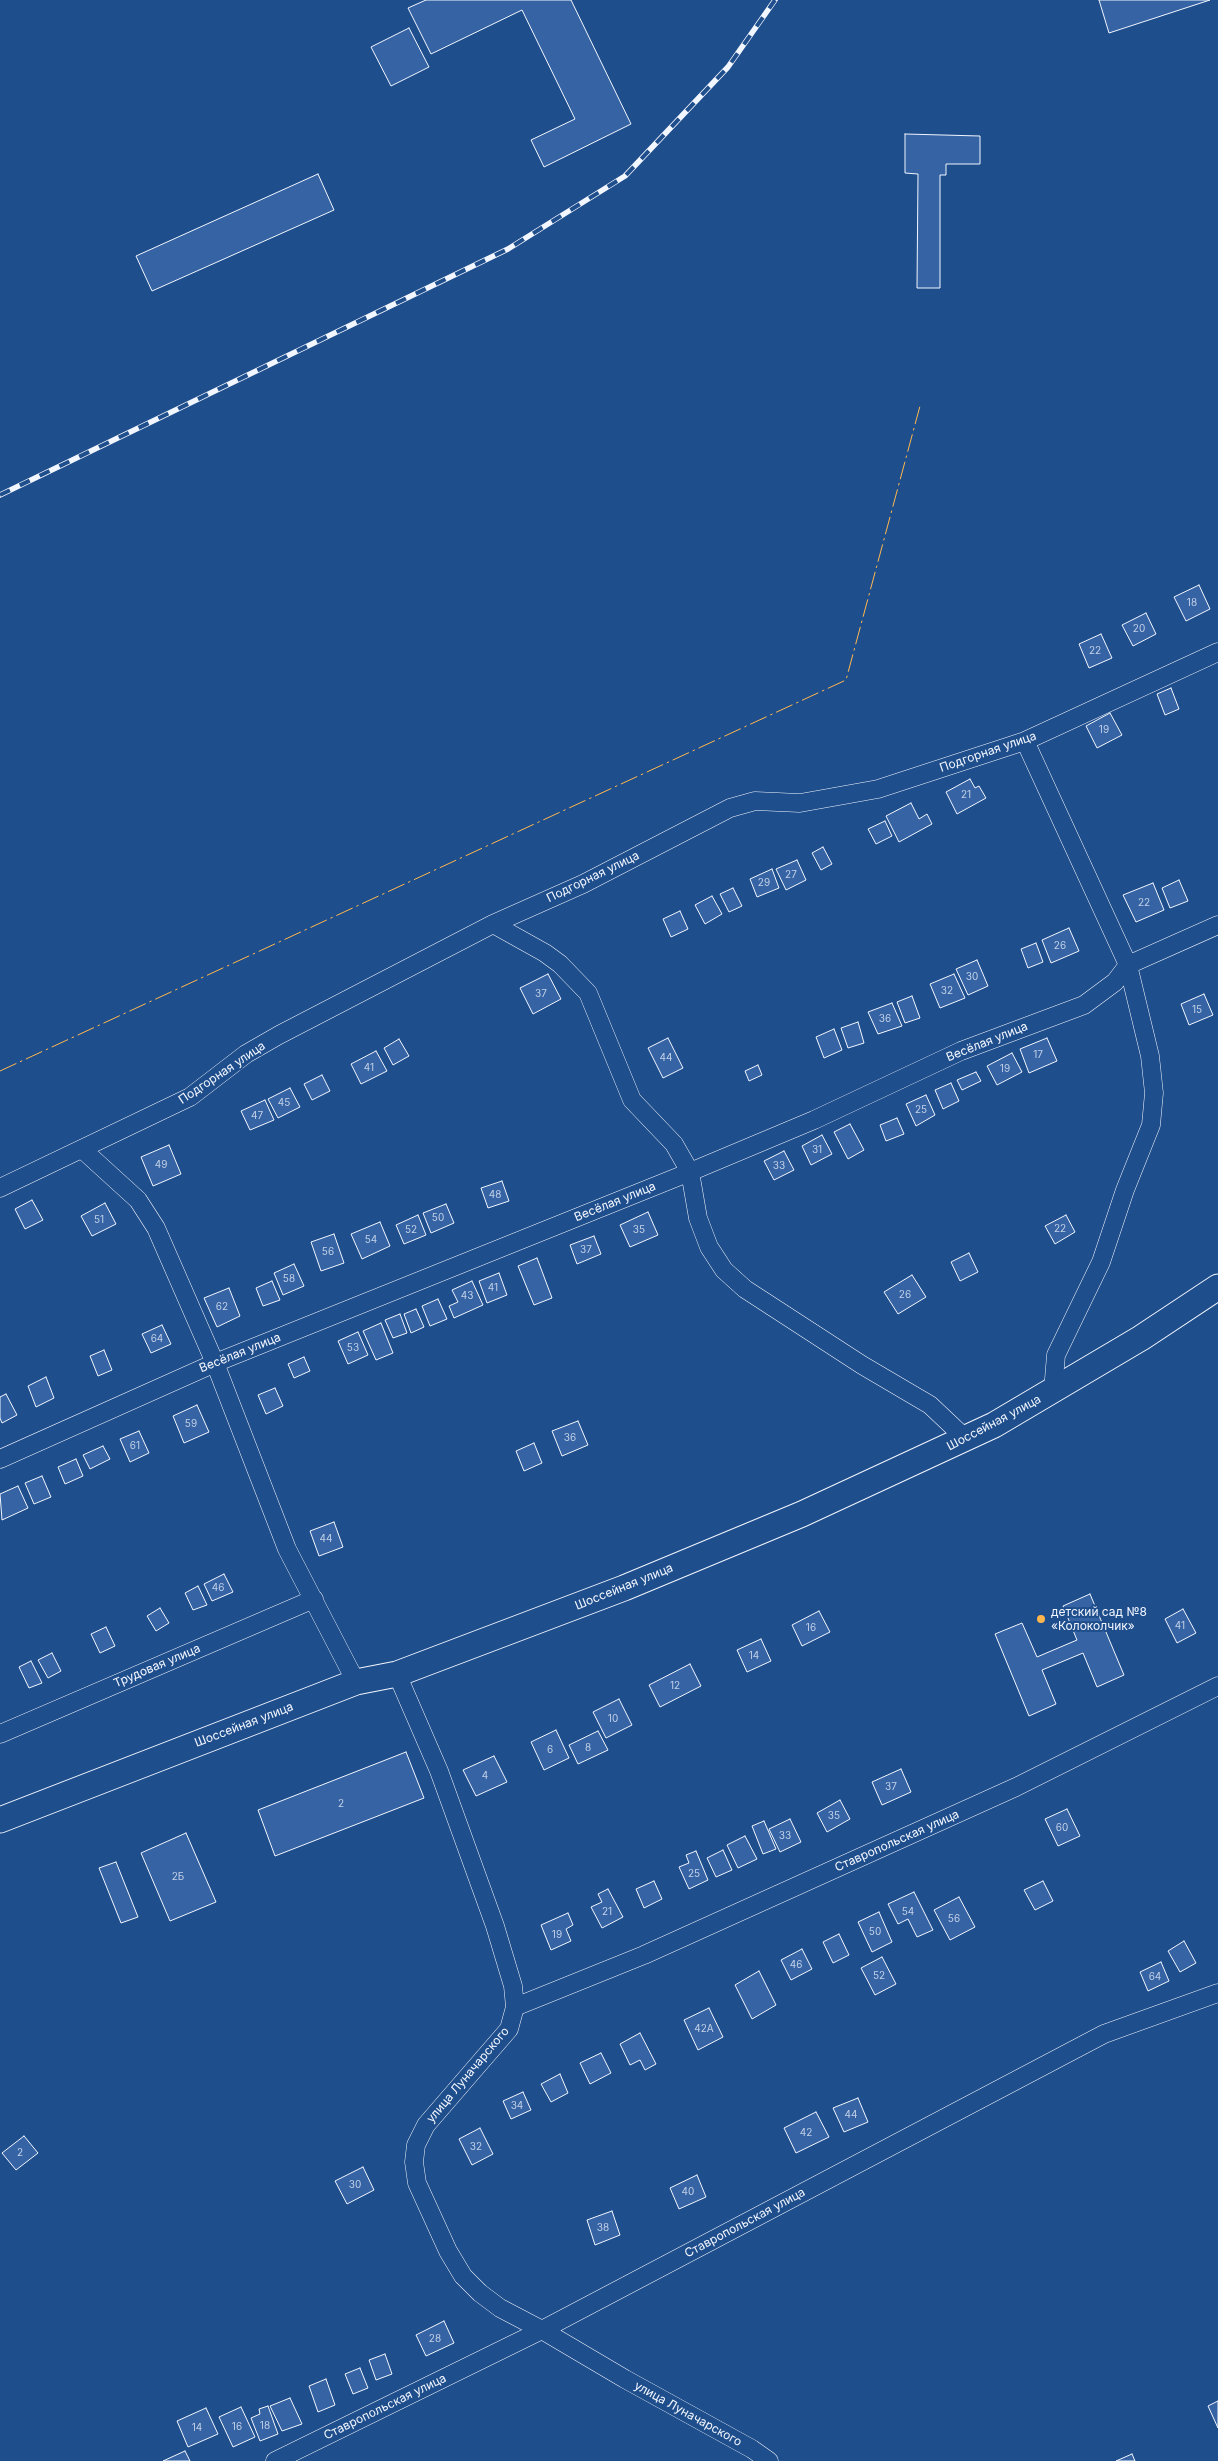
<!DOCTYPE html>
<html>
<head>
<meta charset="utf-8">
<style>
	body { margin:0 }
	canvas { display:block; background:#1f4e8c }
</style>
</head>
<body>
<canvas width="1218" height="2461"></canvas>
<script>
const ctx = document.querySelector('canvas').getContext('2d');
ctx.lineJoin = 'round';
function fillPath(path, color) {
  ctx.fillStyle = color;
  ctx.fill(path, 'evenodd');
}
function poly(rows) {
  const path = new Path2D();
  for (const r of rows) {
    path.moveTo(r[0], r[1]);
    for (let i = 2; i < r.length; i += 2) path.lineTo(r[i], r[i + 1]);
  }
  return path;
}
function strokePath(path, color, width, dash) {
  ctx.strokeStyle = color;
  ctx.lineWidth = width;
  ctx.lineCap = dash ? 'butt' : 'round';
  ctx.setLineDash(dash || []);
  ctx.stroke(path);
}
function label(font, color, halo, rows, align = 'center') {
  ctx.font = font + ' Inter,sans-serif';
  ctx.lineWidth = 4;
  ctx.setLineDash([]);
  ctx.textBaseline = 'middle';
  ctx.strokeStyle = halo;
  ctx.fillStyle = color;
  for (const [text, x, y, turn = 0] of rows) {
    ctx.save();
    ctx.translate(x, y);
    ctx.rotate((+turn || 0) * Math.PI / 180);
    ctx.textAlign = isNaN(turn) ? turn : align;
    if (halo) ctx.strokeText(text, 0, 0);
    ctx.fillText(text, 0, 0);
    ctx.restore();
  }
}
const building = poly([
	[426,0,571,0,631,124,544,167,531,140,575,119,522,10,431,54,408,8,426,0],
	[1099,0,1210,0,1109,33,1099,0],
	[409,28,429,67,391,86,371,47,409,28],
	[905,134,980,136,980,164,946,164,946,175,940,175,940,288,917,288,918,174,905,173,905,134],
	[318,174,334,210,152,291,136,256,318,174],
	[1199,585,1210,609,1186,621,1174,597,1199,585],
	[1146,613,1156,634,1133,646,1122,625,1146,613],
	[1101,634,1112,658,1089,668,1079,644,1101,634],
	[1171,688,1179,709,1165,715,1157,694,1171,688],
	[1110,713,1122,735,1097,748,1086,726,1110,713],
	[970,779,975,788,979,786,986,798,957,814,946,792,970,779],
	[911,803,919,819,927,814,932,824,899,842,886,816,911,803],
	[885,821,892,836,876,844,868,829,885,821],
	[823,847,832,864,821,870,812,853,823,847],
	[797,860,806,880,786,890,776,869,797,860],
	[772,869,779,888,757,897,750,879,772,869],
	[1179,880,1188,901,1170,908,1162,888,1179,880],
	[1153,883,1164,910,1136,922,1123,895,1153,883],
	[733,888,742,906,729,912,720,894,733,888],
	[712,896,722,914,705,924,695,905,712,896],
	[680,911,688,929,671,937,663,919,680,911],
	[1069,928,1079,951,1051,963,1042,940,1069,928],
	[1036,943,1043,962,1028,968,1021,949,1036,943],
	[977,960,988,986,968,995,956,969,977,960],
	[548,974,561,999,533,1014,520,988,548,974],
	[954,974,965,998,940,1008,930,984,954,974],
	[1204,994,1213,1015,1189,1025,1181,1004,1204,994],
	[912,996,920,1018,905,1023,897,1002,912,996],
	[892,1003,902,1026,878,1034,868,1012,892,1003],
	[858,1022,864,1043,848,1048,841,1028,858,1022],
	[834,1029,842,1050,824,1058,816,1037,834,1029],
	[668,1038,683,1068,663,1078,648,1048,668,1038],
	[1047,1038,1057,1061,1029,1073,1020,1049,1047,1038],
	[399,1039,409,1056,393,1065,384,1048,399,1039],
	[376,1051,387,1071,361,1084,351,1064,376,1051],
	[1012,1053,1022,1072,997,1085,987,1066,1012,1053],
	[758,1065,762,1075,749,1081,745,1071,758,1065],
	[976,1072,981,1081,962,1090,957,1080,976,1072],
	[322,1075,330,1091,312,1100,304,1084,322,1075],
	[951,1083,959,1101,943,1109,935,1090,951,1083],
	[290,1088,300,1107,278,1118,268,1099,290,1088],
	[926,1095,935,1115,916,1126,906,1104,926,1095],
	[265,1100,274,1120,250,1130,241,1111,265,1100],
	[897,1118,904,1134,886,1141,880,1125,897,1118],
	[850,1124,864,1150,848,1159,834,1132,850,1124],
	[822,1135,832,1154,811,1165,802,1146,822,1135],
	[169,1145,181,1174,153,1186,141,1157,169,1145],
	[784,1151,794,1170,774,1180,764,1161,784,1151],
	[502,1181,509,1201,488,1208,481,1188,502,1181],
	[32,1200,43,1220,25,1229,15,1209,32,1200],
	[105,1203,116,1224,92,1236,81,1216,105,1203],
	[446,1204,454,1223,431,1233,423,1213,446,1204],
	[648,1212,658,1235,630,1247,620,1225,648,1212],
	[418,1215,426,1235,404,1244,396,1225,418,1215],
	[1066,1215,1075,1232,1055,1244,1045,1226,1066,1215],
	[380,1222,390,1246,362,1259,351,1234,380,1222],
	[334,1234,344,1263,321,1271,311,1242,334,1234],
	[594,1236,601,1254,577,1264,570,1245,594,1236],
	[969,1253,978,1272,960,1281,951,1262,969,1253],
	[537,1258,552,1298,534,1305,518,1266,537,1258],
	[294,1264,304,1286,283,1295,274,1273,294,1264],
	[499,1273,507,1295,487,1303,479,1281,499,1273],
	[912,1275,926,1297,898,1314,884,1292,912,1275],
	[272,1281,280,1300,263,1306,256,1288,272,1281],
	[472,1281,483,1305,454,1318,449,1306,458,1302,452,1290,472,1281],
	[229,1288,240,1316,217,1327,204,1298,229,1288],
	[438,1299,447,1319,430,1326,422,1306,438,1299],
	[416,1309,424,1327,411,1333,404,1314,416,1309],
	[400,1314,407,1333,393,1338,385,1320,400,1314],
	[381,1323,393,1353,376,1360,363,1331,381,1323],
	[162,1325,171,1344,151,1353,142,1334,162,1325],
	[358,1332,368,1355,348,1364,338,1341,358,1332],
	[104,1350,112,1370,98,1376,90,1356,104,1350],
	[304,1357,310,1371,294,1378,288,1364,304,1357],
	[46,1377,54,1398,36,1407,28,1386,46,1377],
	[275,1388,283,1406,266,1414,258,1395,275,1388],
	[6,1394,17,1415,2,1423,0,1418,0,1397,6,1394],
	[197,1405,209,1432,184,1443,173,1416,197,1405],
	[578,1421,588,1445,562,1456,552,1431,578,1421],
	[139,1431,149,1453,130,1462,120,1439,139,1431],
	[534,1443,542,1463,524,1471,516,1451,534,1443],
	[103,1446,110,1459,90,1469,83,1455,103,1446],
	[76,1459,83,1476,65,1484,58,1467,76,1459],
	[42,1476,51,1497,34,1504,25,1483,42,1476],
	[18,1486,28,1508,2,1520,0,1494,18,1486],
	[334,1522,343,1547,319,1556,310,1531,334,1522],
	[224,1574,233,1592,212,1601,204,1584,224,1574],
	[198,1586,207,1605,193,1610,185,1593,198,1586],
	[1090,1594,1124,1675,1097,1687,1083,1653,1042,1670,1056,1704,1029,1716,995,1634,1022,1623,1037,1657,1077,1640,1063,1606,1090,1594],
	[160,1608,169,1623,156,1631,147,1616,160,1608],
	[1183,1609,1196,1633,1177,1643,1165,1619,1183,1609],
	[819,1611,830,1632,802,1646,792,1625,819,1611],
	[106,1627,115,1646,100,1653,91,1634,106,1627],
	[761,1639,771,1661,747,1672,737,1650,761,1639],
	[52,1653,61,1671,48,1678,38,1660,52,1653],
	[31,1661,42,1683,29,1688,19,1667,31,1661],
	[690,1664,701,1686,660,1707,649,1685,690,1664],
	[619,1699,632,1725,606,1738,593,1712,619,1699],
	[556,1730,569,1758,544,1770,531,1742,556,1730],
	[598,1731,608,1750,578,1764,569,1745,598,1731],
	[406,1752,424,1798,275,1856,258,1810,406,1752],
	[494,1756,507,1782,476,1796,463,1770,494,1756],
	[901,1769,911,1792,882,1805,872,1782,901,1769],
	[840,1800,850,1819,827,1832,817,1813,840,1800],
	[1067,1809,1080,1836,1058,1846,1045,1819,1067,1809],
	[790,1819,801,1842,780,1852,769,1829,790,1819],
	[764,1821,776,1849,763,1854,752,1826,764,1821],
	[186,1833,216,1902,170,1921,141,1853,186,1833],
	[745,1836,757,1859,738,1868,727,1845,745,1836],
	[723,1850,732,1870,716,1877,707,1858,723,1850],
	[696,1851,708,1880,689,1889,679,1867,689,1863,686,1855,696,1851],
	[116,1862,138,1917,121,1923,99,1868,116,1862],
	[654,1881,662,1899,644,1908,636,1889,654,1881],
	[1043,1881,1053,1901,1035,1910,1024,1890,1043,1881],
	[608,1889,623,1917,602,1928,591,1907,602,1902,598,1894,608,1889],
	[914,1892,933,1930,917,1937,908,1919,898,1924,888,1904,914,1892],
	[959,1897,975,1927,950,1940,934,1910,959,1897],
	[879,1912,892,1942,872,1952,858,1922,879,1912],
	[568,1913,573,1925,566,1929,571,1941,551,1950,541,1925,568,1913],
	[839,1934,849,1955,833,1963,823,1942,839,1934],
	[1184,1941,1196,1963,1180,1972,1168,1951,1184,1941],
	[802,1949,812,1969,791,1980,781,1960,802,1949],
	[882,1957,896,1984,875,1995,861,1968,882,1957],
	[1161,1962,1169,1981,1148,1991,1140,1972,1161,1962],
	[759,1971,776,2005,752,2019,735,1985,759,1971],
	[709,2008,723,2037,698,2050,684,2020,709,2008],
	[640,2033,656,2064,645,2070,640,2060,630,2065,620,2044,640,2033],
	[601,2053,611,2073,590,2084,580,2063,601,2053],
	[560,2074,568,2093,551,2102,541,2084,560,2074],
	[523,2092,531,2110,511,2119,503,2101,523,2092],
	[858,2098,868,2122,844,2132,833,2108,858,2098],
	[816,2112,829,2137,796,2153,784,2128,816,2112],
	[480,2128,493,2154,472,2165,459,2139,480,2128],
	[24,2136,38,2153,16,2170,2,2153,24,2136],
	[363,2167,374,2190,347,2204,335,2181,363,2167],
	[697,2175,706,2197,679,2209,670,2188,697,2175],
	[612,2211,620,2235,595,2245,587,2220,612,2211],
	[444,2321,454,2343,426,2356,416,2335,444,2321],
	[385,2354,392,2374,376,2380,369,2360,385,2354],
	[360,2368,368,2388,353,2394,345,2374,360,2368],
	[326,2379,335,2405,318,2412,309,2386,326,2379],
	[290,2398,302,2424,282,2431,270,2406,290,2398],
	[1218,2401,1218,2428,1208,2406,1218,2401],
	[268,2406,278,2434,260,2441,251,2418,260,2414,259,2409,268,2406],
	[241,2407,255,2437,233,2447,219,2417,241,2407],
	[206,2408,218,2434,188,2447,177,2421,206,2408],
	[185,2451,190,2461,163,2461,185,2451],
	[1132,2454,1135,2461,1116,2461,1132,2454]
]);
fillPath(building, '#3563a3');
strokePath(building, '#f2f6ff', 1);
const minor = poly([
	[1025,741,1128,965,1150,1056,1154,1093,1151,1125,1125,1190,1101,1262,1056,1355,1053,1391],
	[493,924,545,953,560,964,588,993,632,1100,674,1144,690,1172,698,1218,709,1247,724,1270,745,1289,862,1365,930,1405,966,1439],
	[82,1149,138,1200,156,1228,215,1363,287,1549,356,1682],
	[0,1188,190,1097,246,1054,279,1035,493,924,583,884,730,808,755,801,800,803,878,789,1025,741,1218,652],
	[0,1459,215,1363,690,1172,814,1120,961,1051,1084,1005,1115,982,1128,965,1218,925],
	[397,1674,439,1771,495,1926,513,1986,515,2007,509,2029,426,2125,416,2145,414,2162,417,2183,448,2251,463,2276,480,2293,500,2308,542,2330,625,2379,752,2449,769,2461],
	[0,1734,314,1599],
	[515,2007,644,1955,1016,1787,1218,1686],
	[275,2461,542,2330,1104,2034,1218,1993]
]);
const secondary = poly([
	[0,1820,356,1682,397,1674,624,1588,802,1514,994,1425,1141,1338,1218,1287]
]);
strokePath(minor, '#f2f6ff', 19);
strokePath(secondary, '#f2f6ff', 27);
strokePath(minor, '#1f4e8c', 18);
strokePath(secondary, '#1f4e8c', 25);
const rail = poly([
	[0,495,508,249,625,176,728,67,775,0]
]);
strokePath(rail, '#f2f6ff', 5.5);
strokePath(rail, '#1f4e8c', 4, [11]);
strokePath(poly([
	[0,1071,846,680,920,406]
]), '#ffb74d', 1, [18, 4, 2.5, 4]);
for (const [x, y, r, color] of [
	[1041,1619,5,"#ffb74d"]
]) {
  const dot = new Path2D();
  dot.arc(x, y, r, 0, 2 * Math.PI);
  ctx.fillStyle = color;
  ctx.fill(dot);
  strokePath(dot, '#1f4e8c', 2);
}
label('10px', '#c3d1e8', null, [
	["18",1192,603],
	["20",1139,629],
	["22",1095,651],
	["19",1104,730],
	["21",966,795],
	["27",791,875],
	["29",764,883],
	["22",1144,903],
	["26",1060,946],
	["30",972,977],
	["32",947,991],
	["37",541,994],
	["15",1197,1010],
	["36",885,1019],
	["17",1038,1055],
	["44",666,1058],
	["41",369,1068],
	["19",1005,1069],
	["45",284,1103],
	["25",921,1110],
	["47",257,1116],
	["31",817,1150],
	["49",161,1165],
	["33",779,1166],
	["48",495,1195],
	["50",438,1218],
	["51",99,1220],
	["22",1060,1229],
	["52",411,1230],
	["35",639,1230],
	["54",371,1240],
	["37",586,1250],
	["56",328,1252],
	["58",289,1279],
	["41",493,1288],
	["26",905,1295],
	["43",467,1296],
	["62",222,1307],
	["64",157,1339],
	["53",353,1348],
	["59",191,1424],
	["36",570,1438],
	["61",135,1446],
	["44",326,1539],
	["46",218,1588],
	["41",1180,1626],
	["16",811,1628],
	["14",754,1656],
	["12",675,1686],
	["10",613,1719],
	["8",588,1748],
	["6",550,1750],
	["4",485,1776],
	["37",891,1787],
	["2",341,1804],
	["35",834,1816],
	["60",1062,1828],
	["33",785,1836],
	["25",694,1874],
	["2Б",178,1877],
	["21",607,1912],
	["54",908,1912],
	["56",954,1919],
	["50",875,1932],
	["19",557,1935],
	["46",796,1965],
	["52",879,1976],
	["64",1155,1977],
	["42А",704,2029],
	["34",517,2106],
	["44",851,2115],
	["42",806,2133],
	["32",476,2147],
	["2",20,2153],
	["30",355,2185],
	["40",688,2192],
	["38",603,2228],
	["28",435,2339],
	["18",265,2426],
	["16",237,2427],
	["14",197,2428]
]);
label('12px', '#f2f6ff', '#1f4e8c', [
	["Подгорная улица",988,752,-19],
	["Подгорная улица",593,877,-26],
	["Весёлая улица",987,1042,-22],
	["Подгорная улица",222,1073,-34],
	["Весёлая улица",615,1202,-22],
	["Весёлая улица",240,1353,-22],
	["Шоссейная улица",994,1423,-28],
	["Шоссейная улица",624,1587,-22],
	["Трудовая улица",157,1666,-23],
	["Шоссейная улица",244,1725,-21],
	["Ставропольская улица",897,1841,-24],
	["улица Луначарского",468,2075,-50],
	["Ставропольская улица",745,2223,-28],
	["Ставропольская улица",385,2407,-26],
	["улица Луначарского",688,2414,29]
]);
label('12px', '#f2f6ff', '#1f4e8c', [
	["детский сад №8",1051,1612],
	["«Колоколчик»",1051,1626]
], 'left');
</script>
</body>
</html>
